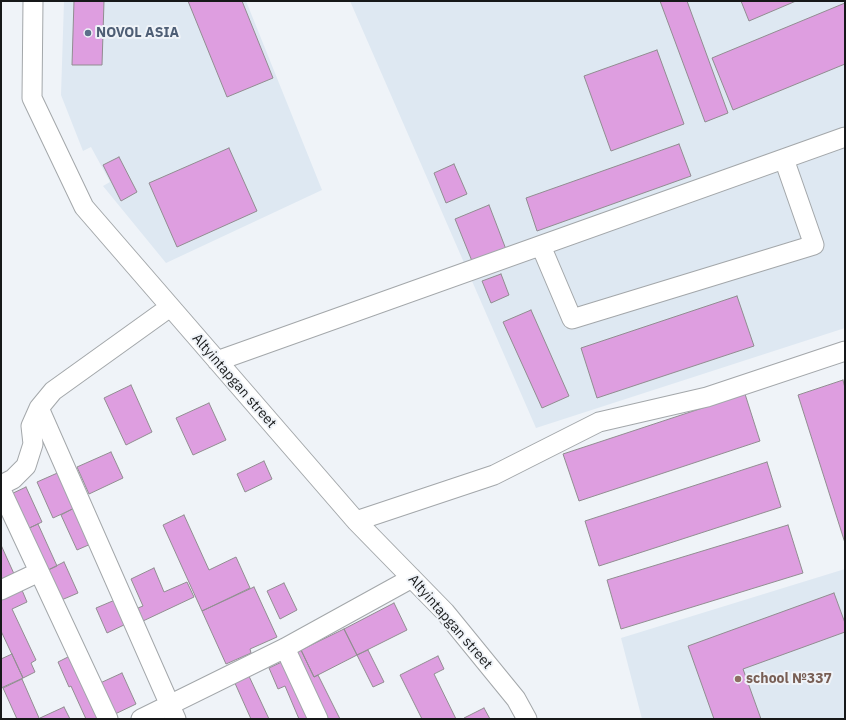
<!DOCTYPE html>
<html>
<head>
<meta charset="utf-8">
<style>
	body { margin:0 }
	#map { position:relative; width:846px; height:720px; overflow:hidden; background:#eff3f8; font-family:"IBM Plex Sans",sans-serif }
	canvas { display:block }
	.frame { position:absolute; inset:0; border:2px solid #161819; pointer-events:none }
</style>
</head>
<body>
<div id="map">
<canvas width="846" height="720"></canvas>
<div class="frame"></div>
</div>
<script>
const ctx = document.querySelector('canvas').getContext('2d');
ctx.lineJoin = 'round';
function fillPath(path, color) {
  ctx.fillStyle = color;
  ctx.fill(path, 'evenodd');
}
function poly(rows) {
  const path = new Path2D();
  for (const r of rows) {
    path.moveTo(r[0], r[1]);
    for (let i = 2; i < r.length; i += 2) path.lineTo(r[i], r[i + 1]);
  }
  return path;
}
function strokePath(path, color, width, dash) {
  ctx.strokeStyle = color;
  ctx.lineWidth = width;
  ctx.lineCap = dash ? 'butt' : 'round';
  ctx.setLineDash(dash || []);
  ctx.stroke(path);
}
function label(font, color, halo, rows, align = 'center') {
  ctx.font = font + ' "IBM Plex Sans",sans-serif';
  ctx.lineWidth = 4;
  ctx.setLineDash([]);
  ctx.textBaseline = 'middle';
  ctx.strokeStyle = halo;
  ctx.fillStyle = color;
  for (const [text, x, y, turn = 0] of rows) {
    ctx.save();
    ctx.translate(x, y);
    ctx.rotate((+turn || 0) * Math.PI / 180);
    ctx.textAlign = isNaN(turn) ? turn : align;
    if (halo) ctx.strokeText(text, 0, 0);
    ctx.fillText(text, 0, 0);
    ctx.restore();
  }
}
fillPath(poly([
	[64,1,246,1,322,190,166,263,103,186,110,182,91,147,83,151,61,95],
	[350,1,845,1,845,328,536,428],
	[845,569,845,719,642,719,621,638]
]), '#dee8f2');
const building = poly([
	[74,1,104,1,102,65,72,65,74,1],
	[188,1,242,1,273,78,227,97,188,1],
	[660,1,687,1,728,113,705,122,660,1],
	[741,1,796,1,749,21,741,1],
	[845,3,845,64,733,110,712,58,845,3],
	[657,50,684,124,611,151,584,76,657,50],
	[679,144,691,176,537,231,526,198,679,144],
	[229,148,257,211,177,247,149,183,229,148],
	[119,157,137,192,121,201,103,165,119,157],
	[454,164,467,194,446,203,434,173,454,164],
	[489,205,507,252,474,266,455,219,489,205],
	[501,274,509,295,491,303,482,281,501,274],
	[737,296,754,346,597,398,581,348,737,296],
	[531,310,569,396,542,408,503,322,531,310],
	[843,380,845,388,845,543,798,395,843,380],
	[131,385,152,432,126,445,104,398,131,385],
	[745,394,760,441,579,501,563,454,745,394],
	[209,403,226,440,193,455,176,418,209,403],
	[111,452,123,478,89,494,77,467,111,452],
	[264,461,272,479,245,492,237,474,264,461],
	[767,462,781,507,599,566,585,521,767,462],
	[62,471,79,506,53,518,37,482,62,471],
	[26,487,42,522,25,530,9,495,26,487],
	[76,507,93,543,77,550,61,515,76,507],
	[184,515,209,570,236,557,250,588,202,611,163,525,184,515],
	[38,524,57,566,44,572,25,530,38,524],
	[788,525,803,573,621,629,607,580,788,525],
	[1,545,15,576,1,582,1,545],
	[64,562,78,593,59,601,46,571,64,562],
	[154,568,164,592,187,582,194,597,143,621,138,608,143,606,131,579,154,568],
	[19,583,27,602,12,609,36,660,31,663,35,672,23,678,1,631,1,591,19,583],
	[284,583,297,610,280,619,267,591,284,583],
	[254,587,277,637,250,649,251,653,226,664,202,611,254,587],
	[834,593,845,623,845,632,743,669,761,719,714,719,688,646,834,593],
	[115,600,126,624,107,633,96,608,115,600],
	[394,603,407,630,357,655,344,629,394,603],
	[344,629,357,655,314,677,301,650,344,629],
	[301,650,314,677,318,675,340,719,325,719,293,655,301,650],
	[368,650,384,682,373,687,357,655,368,650],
	[12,654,23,678,1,688,1,659,12,654],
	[74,654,102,716,95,719,86,719,71,686,69,687,58,662,74,654],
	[438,656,444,669,434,674,456,719,422,719,400,675,438,656],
	[286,660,313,719,299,719,285,686,278,689,269,668,286,660],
	[122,673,136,704,113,715,98,684,122,673],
	[248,674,269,719,251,719,234,681,248,674],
	[22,679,39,718,36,719,17,719,3,688,22,679],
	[64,707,70,719,41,719,40,718,64,707],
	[484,708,490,719,465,719,464,718,484,708]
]);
fillPath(building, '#de9ee0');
strokePath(building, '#918d91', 1);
const minor = poly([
	[33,1,32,98,84,207,356,521,445,612,516,699,527,719],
	[541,246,572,319,814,245,784,159],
	[217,361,845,137],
	[39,408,176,719],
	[1,485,13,479,26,466,33,444,31,426,39,408,53,391,170,307],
	[1,490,108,719],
	[356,521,494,475,599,422,707,397,845,351],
	[1,590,39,572],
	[285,648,318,719],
	[141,719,285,648,412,578]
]);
strokePath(minor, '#a3a7aa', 21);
strokePath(minor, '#fff', 19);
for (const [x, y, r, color] of [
	[88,33,4,"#5c6f8a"],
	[738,679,4,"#8d6e63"]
]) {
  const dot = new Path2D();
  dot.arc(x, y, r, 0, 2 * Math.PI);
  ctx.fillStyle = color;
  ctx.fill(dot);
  strokePath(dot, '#eff3f8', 1.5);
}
label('bold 14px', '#4e5e75', '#eff3f8', [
	["NOVOL ASIA",96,33]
], 'left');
label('14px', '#161819', '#eff3f8', [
	["Altyintapgan street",234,381,49],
	["Altyintapgan street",450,622,49]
]);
label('bold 14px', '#785e54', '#eff3f8', [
	["school №337",746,679]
], 'left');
</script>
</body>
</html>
